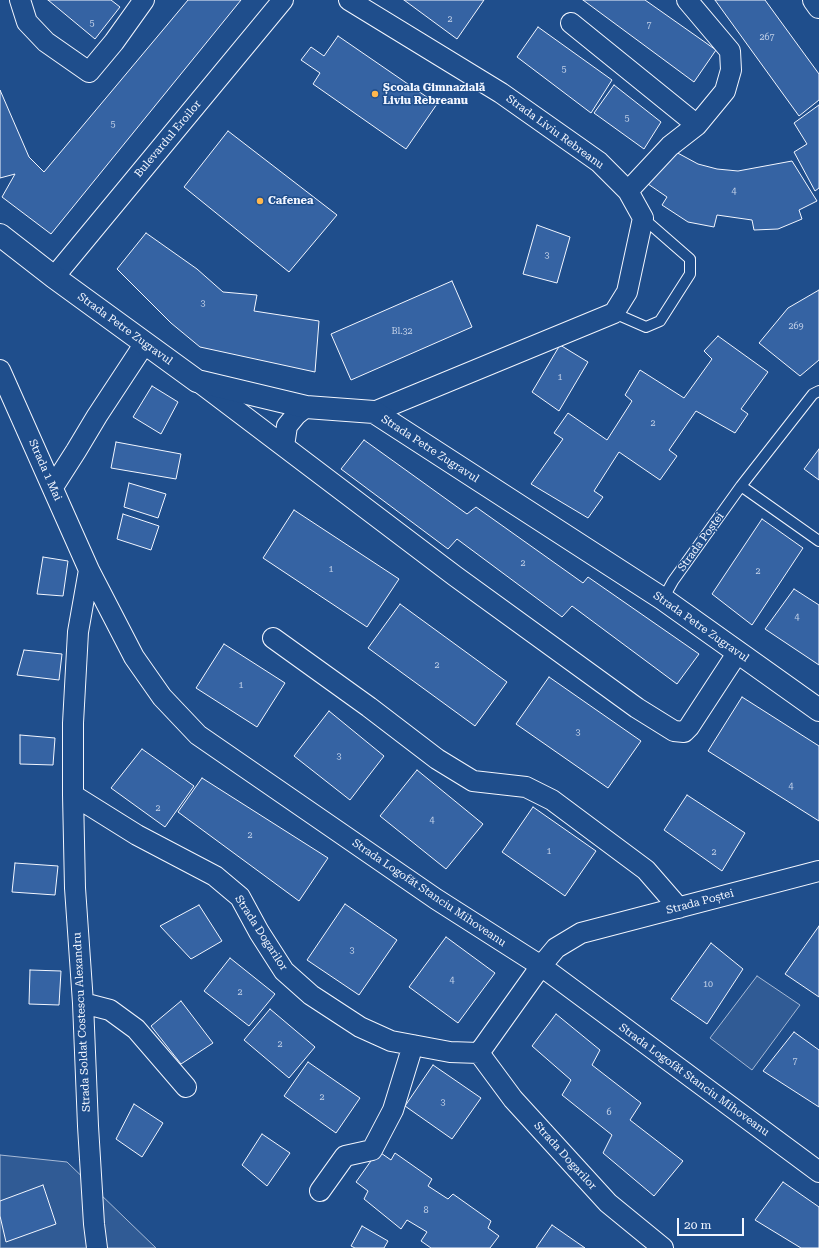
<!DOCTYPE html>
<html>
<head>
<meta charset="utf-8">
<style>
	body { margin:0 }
	#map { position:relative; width:819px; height:1248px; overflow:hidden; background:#1f4e8c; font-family:"Roboto Serif",serif }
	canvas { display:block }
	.scale { position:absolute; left:677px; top:1218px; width:67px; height:18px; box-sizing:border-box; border:2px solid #f2f6ff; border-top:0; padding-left:5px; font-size:12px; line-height:14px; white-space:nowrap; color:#f2f6ff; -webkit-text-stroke:3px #1f4e8c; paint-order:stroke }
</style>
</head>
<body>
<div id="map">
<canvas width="819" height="1248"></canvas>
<div class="scale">20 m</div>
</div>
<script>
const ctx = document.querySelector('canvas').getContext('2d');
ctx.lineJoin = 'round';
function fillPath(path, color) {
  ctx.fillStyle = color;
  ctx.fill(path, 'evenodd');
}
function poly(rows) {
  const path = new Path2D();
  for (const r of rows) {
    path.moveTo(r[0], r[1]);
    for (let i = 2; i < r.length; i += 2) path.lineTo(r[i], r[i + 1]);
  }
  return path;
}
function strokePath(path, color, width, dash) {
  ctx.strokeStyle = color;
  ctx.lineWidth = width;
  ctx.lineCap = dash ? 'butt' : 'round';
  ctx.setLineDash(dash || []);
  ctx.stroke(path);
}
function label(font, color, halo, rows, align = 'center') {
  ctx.font = font + ' "Roboto Serif",serif';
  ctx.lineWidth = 3;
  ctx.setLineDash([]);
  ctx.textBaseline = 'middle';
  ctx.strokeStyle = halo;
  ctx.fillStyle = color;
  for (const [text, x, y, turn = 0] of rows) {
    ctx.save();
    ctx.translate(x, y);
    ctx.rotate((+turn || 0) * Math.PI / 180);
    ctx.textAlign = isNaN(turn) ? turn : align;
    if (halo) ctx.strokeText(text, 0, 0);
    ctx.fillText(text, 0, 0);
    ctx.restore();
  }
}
const built = poly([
	[757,976,800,1005,752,1070,710,1038,757,976],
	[0,1155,67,1162,156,1248,0,1248,0,1155]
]);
fillPath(built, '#305b95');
strokePath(built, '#a8bbd7', 1);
const building = poly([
	[48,0,111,0,120,7,95,39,48,0],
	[188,0,241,0,51,234,2,197,15,174,0,178,0,90,29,157,44,172,188,0],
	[404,0,484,0,457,39,404,0],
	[583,0,645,0,716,50,694,82,583,0],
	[715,0,765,0,819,74,819,100,799,116,715,0],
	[538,27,612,80,591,113,517,57,538,27],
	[338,36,437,104,406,149,313,84,320,73,301,60,311,47,324,56,338,36],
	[614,85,661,122,644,149,594,113,614,85],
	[819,105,819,188,815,191,794,152,807,144,794,123,819,105],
	[228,131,337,215,289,272,184,187,228,131],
	[674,151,698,164,717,169,738,171,792,161,817,201,799,210,802,219,778,229,754,230,752,220,717,215,714,227,688,222,662,205,667,197,648,184,674,151],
	[537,225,570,237,557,283,523,274,537,225],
	[146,233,197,269,223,292,257,295,254,311,319,321,315,372,200,347,171,323,117,269,146,233],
	[452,281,472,327,351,380,331,334,452,281],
	[819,290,819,360,800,376,759,343,788,308,819,290],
	[718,336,768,372,741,409,748,414,735,433,696,411,669,450,677,456,660,480,619,452,594,491,603,497,588,518,531,484,563,439,554,433,568,413,607,440,632,401,625,395,640,370,684,398,712,359,704,351,718,336],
	[560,345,588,362,559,411,532,392,560,345],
	[152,386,178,402,161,434,133,417,152,386],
	[364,440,467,514,476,507,583,583,588,577,699,654,677,684,572,606,562,617,457,539,448,549,341,469,364,440],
	[116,442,181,454,176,479,111,468,116,442],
	[819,449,819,480,804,469,819,449],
	[129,483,166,494,158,518,124,507,129,483],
	[294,510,399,579,367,627,263,558,294,510],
	[123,514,159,526,151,550,117,539,123,514],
	[762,519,803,548,752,625,712,594,762,519],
	[43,557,68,561,63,596,37,594,43,557],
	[794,589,819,605,819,665,765,629,794,589],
	[400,604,507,682,475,726,368,648,400,604],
	[224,644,285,683,257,727,196,688,224,644],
	[24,650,62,654,59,680,17,675,24,650],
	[549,677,641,741,608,788,516,724,549,677],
	[742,697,819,746,819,821,708,751,742,697],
	[329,711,384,756,350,800,294,756,329,711],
	[20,735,55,738,53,765,20,764,20,735],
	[142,749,194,786,165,827,111,788,142,749],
	[417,770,483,824,446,869,380,816,417,770],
	[202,778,328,858,299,901,178,812,202,778],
	[687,795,745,833,722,871,664,830,687,795],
	[533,807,596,851,565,896,502,852,533,807],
	[15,863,58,866,55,895,12,892,15,863],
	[345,904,397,940,359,995,307,960,345,904],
	[199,905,222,941,191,959,160,926,199,905],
	[819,926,819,997,785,974,819,926],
	[446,937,495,973,458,1023,409,987,446,937],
	[711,943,743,969,707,1024,671,999,711,943],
	[230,958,275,994,249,1026,204,991,230,958],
	[30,970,61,971,59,1005,29,1004,30,970],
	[181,1001,213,1043,181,1064,151,1026,181,1001],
	[270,1009,315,1047,289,1078,244,1040,270,1009],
	[556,1014,600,1050,592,1065,641,1103,630,1120,683,1161,654,1196,603,1153,612,1135,562,1095,571,1080,532,1046,556,1014],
	[794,1032,819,1050,819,1107,763,1071,794,1032],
	[308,1062,360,1098,336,1133,284,1096,308,1062],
	[433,1065,481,1098,452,1139,405,1106,433,1065],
	[134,1104,163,1123,142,1157,116,1139,134,1104],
	[262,1134,290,1153,267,1186,242,1165,262,1134],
	[378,1151,391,1160,395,1153,432,1179,428,1186,448,1199,453,1194,491,1221,488,1228,499,1236,490,1248,431,1248,421,1241,427,1232,407,1220,401,1229,364,1199,368,1191,356,1182,378,1151],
	[783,1182,819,1207,819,1248,801,1248,755,1220,783,1182],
	[43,1185,56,1224,6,1242,0,1216,0,1201,43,1185],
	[552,1225,585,1248,536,1248,552,1225],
	[362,1226,388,1241,384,1248,355,1248,351,1246,362,1226]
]);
fillPath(building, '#3563a3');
strokePath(building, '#f2f6ff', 1);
const service = poly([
	[614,313,646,327,660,321,690,274,690,259,643,218],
	[741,486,819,541],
	[663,599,673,581,741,486,813,394,819,391]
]);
const minor = poly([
	[20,0,27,22,46,42,89,72,114,42,144,0],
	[349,0,501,93,599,162,628,191,643,218,627,292,614,313,374,412],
	[571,23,697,125],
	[628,191,670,146,697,125,725,91,731,70,730,51,687,0],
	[54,277,283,0],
	[0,370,89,570,134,657,162,697,198,735,436,899,541,966,819,1172],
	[199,382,455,576,637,708,674,731,684,732,689,727,738,652],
	[284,446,287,426,296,415,306,407],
	[53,487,76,451,97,416,145,343],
	[89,570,78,632,73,723,73,795,75,888,83,1003,88,1126,94,1224,97,1248],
	[273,638,369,707,437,759,473,781,526,787,552,800,646,870,679,908],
	[73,795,137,835,215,876,240,897,259,932,284,971,311,995,360,1027,391,1041,450,1052,479,1053],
	[83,1003,110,1010,136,1029,186,1087],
	[479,1053,541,966,556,948,581,933,819,871],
	[479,1053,513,1099,608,1203,663,1248],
	[320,1191,345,1156,372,1150,393,1110,413,1045]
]);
const tertiary = poly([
	[0,235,54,277,197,381,306,407,374,412,663,599,819,710]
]);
const secondary = poly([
	[814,0,819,7]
]);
strokePath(service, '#f2f6ff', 12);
strokePath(minor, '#f2f6ff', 22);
strokePath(tertiary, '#f2f6ff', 24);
strokePath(secondary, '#f2f6ff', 24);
strokePath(service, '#1f4e8c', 10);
strokePath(minor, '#1f4e8c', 20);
strokePath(tertiary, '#1f4e8c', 22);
strokePath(secondary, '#1f4e8c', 22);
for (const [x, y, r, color] of [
	[375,94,4,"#ffb74d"],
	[260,201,4,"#ffb74d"]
]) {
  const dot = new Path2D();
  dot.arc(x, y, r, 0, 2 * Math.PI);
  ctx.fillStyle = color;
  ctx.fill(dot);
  strokePath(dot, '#1f4e8c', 1.5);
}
label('9px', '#c3d1e8', null, [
	["2",450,19],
	["5",92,23],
	["7",649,25],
	["267",767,37],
	["5",564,69],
	["5",627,118],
	["5",113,124],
	["4",734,191],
	["3",547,255],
	["3",203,303],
	["269",796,326],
	["Bl.32",402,331],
	["1",560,377],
	["2",653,423],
	["2",523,563],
	["1",331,569],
	["2",758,571],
	["4",797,617],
	["2",437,665],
	["1",241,685],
	["3",578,732],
	["3",339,756],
	["4",791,786],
	["2",158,808],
	["4",432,820],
	["2",250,835],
	["1",549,851],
	["2",714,852],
	["3",352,950],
	["4",452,980],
	["10",708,984],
	["2",240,992],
	["2",280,1044],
	["7",795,1061],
	["2",322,1097],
	["3",443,1102],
	["6",609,1112],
	["8",426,1210]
]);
label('bold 11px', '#f2f6ff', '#1f4e8c', [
	["Școala Gimnazială",383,88],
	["Liviu Rebreanu",383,101],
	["Cafenea",268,201]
], 'left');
label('11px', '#f2f6ff', '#1f4e8c', [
	["Strada Liviu Rebreanu",555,132,36],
	["Bulevardul Eroilor",168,139,-50],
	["Strada Petre Zugravul",125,329,36],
	["Strada Petre Zugravul",430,449,33],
	["Strada 1 Mai",45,470,66],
	["Strada Poștei",701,542,-54],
	["Strada Petre Zugravul",701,627,35],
	["Strada Logofăt Stanciu Mihoveanu",429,893,34],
	["Strada Poștei",700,902,-15],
	["Strada Dogarilor",261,933,57],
	["Strada Soldat Costescu Alexandru",82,1022,-93],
	["Strada Logofăt Stanciu Mihoveanu",694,1080,36],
	["Strada Dogarilor",565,1156,48]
]);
</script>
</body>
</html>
